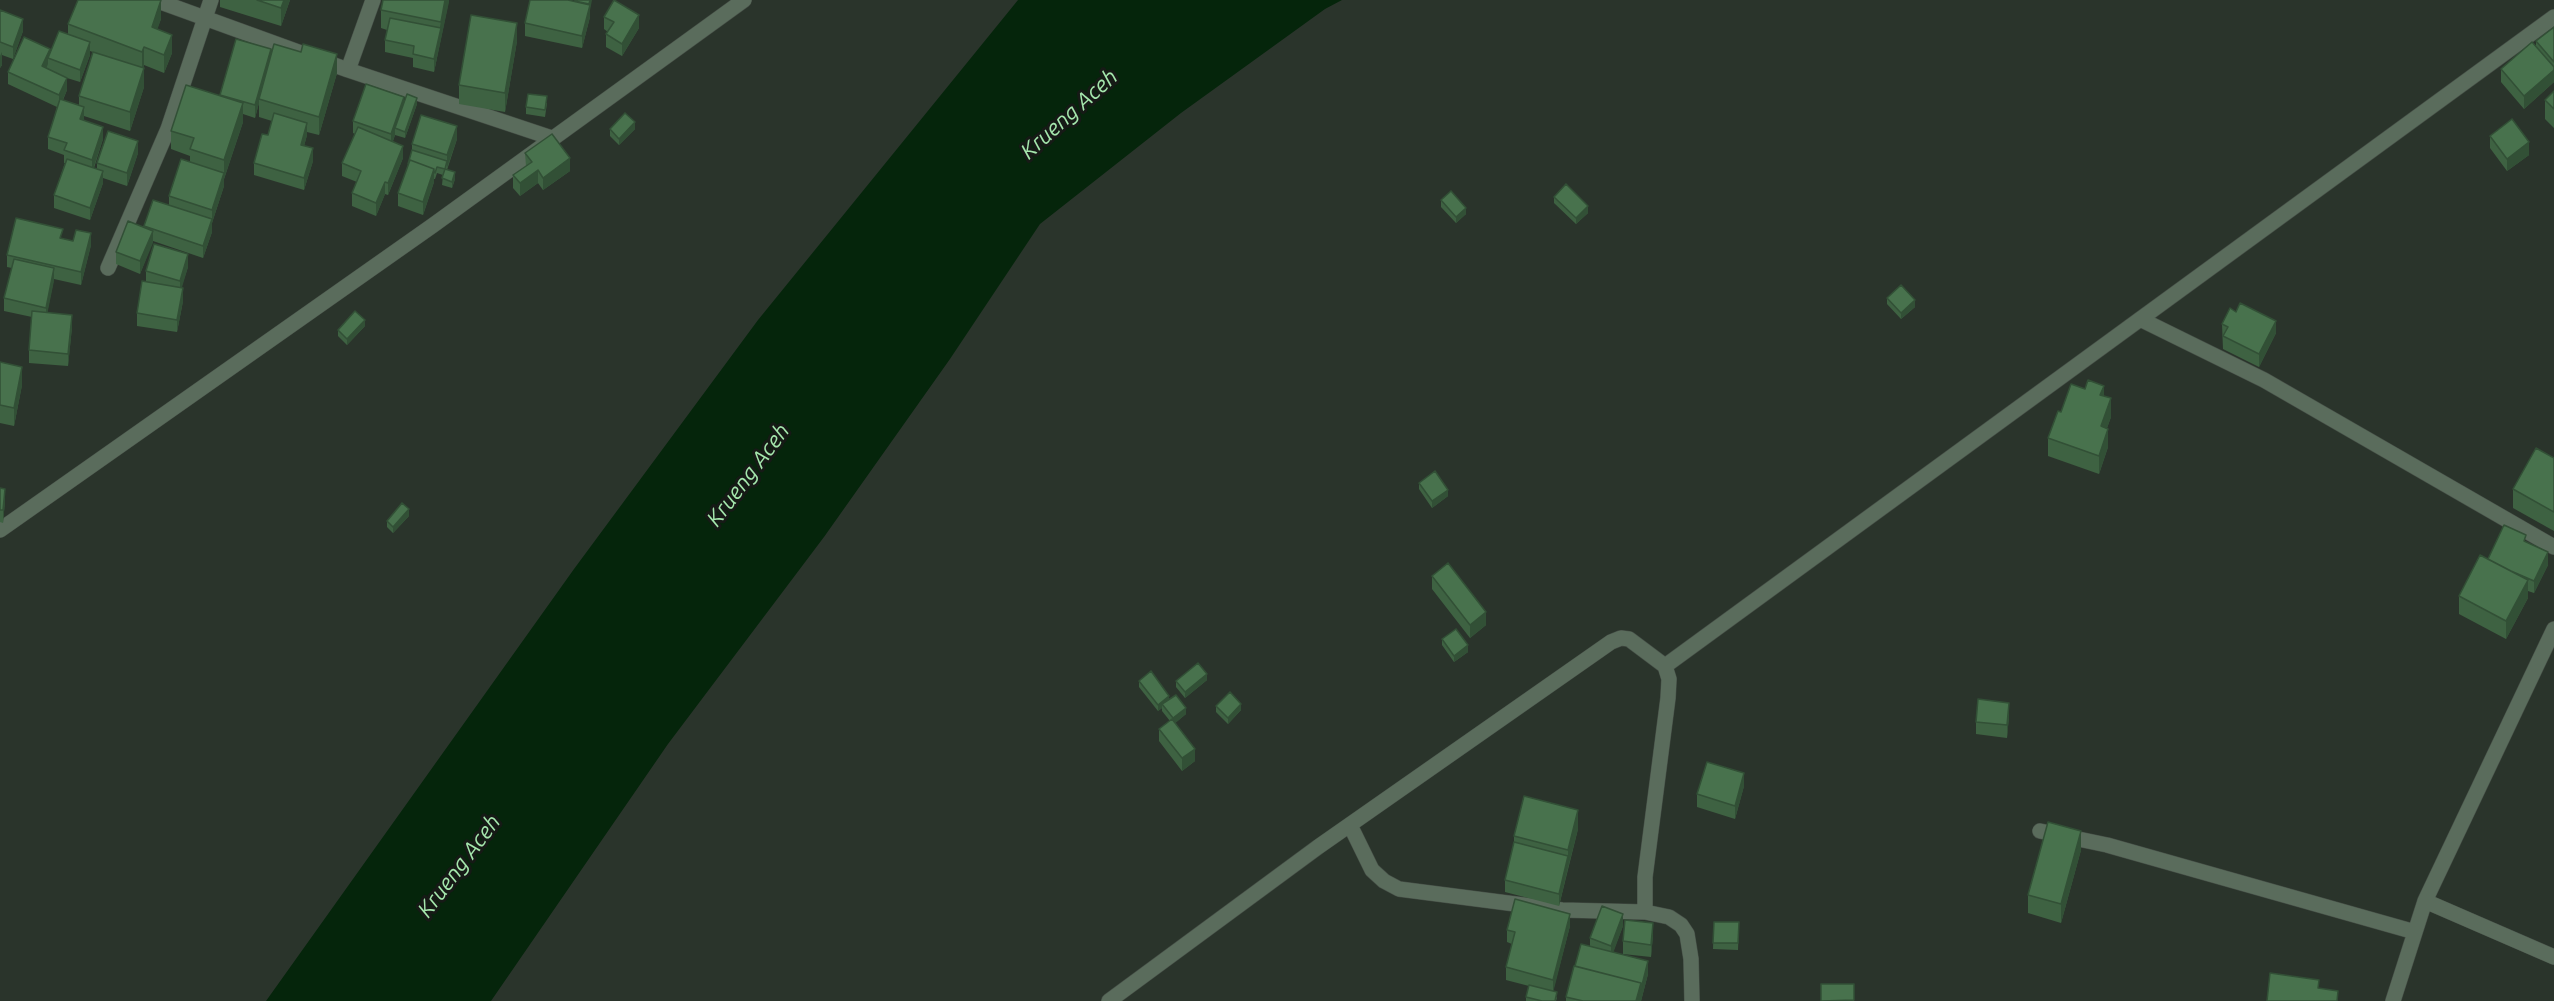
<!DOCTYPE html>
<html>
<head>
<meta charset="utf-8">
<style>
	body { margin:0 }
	canvas { display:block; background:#2a342b }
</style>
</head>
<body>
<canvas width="2554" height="1001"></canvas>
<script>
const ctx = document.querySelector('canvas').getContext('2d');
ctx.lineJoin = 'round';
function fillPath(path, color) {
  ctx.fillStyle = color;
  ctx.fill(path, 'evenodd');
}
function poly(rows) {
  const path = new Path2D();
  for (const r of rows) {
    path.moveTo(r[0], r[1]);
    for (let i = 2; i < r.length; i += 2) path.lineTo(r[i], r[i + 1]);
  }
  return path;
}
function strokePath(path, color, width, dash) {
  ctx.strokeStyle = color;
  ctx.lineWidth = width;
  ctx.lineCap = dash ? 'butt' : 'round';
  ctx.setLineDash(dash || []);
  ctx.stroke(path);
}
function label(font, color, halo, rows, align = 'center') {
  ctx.font = font + ' Ubuntu,sans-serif';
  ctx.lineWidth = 6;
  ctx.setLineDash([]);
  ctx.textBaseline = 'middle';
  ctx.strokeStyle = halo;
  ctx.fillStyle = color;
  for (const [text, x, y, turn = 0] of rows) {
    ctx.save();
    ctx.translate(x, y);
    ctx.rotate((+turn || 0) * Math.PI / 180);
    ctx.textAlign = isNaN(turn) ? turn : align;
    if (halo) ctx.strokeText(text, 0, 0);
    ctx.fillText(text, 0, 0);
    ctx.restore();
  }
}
fillPath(poly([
	[1018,0,1342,0,1325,9,1181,113,1040,224,950,359,824,537,668,744,491,1001,266,1001,574,569,758,320]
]), '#05250b');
const minor = poly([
	[155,0,348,70,552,138],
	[348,70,373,0],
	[108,268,168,129,211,0],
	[2140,319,2264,380,2554,547],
	[0,530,432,226,744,0],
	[1665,666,1669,679,1668,698,1645,877,1645,912,1669,917,1681,925,1687,934,1691,959,1692,1001],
	[1350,825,1372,870,1384,881,1399,889,1562,910,1645,912],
	[2040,831,2107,845,2415,932],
	[2425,901,2554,957],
	[1109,1001,1318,847,1611,642,1621,638,1629,639,1665,666,2554,17],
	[2393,1001,2425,901,2554,629]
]);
strokePath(minor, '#464f47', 16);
strokePath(minor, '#5a6c5c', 15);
fillPath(poly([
	[220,0,290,0,281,26,220,7],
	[449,0,434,72,413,67,413,58,385,52,385,40,387,30,381,28,381,10],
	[0,10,23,31,13,59,2,55,2,65,0,68],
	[590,10,590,17,582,48,525,36,525,23],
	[604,17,639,28,622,56,606,47,606,34,608,32,604,29],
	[161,19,157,29,172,53,164,73,144,65,143,68,144,87,130,131,84,116,84,120,103,139,94,168,97,169,97,163,138,153,127,186,103,178,103,183,90,220,54,208,54,195,65,163,64,163,64,155,48,149,48,137,57,107,8,84,8,72,50,54,68,34,68,24],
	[90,51,93,52,79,96,79,105,63,100,67,90,67,78,80,82,90,55],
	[2554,27,2554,82,2524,109,2501,82,2501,69,2536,47,2536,41],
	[517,41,505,112,459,104,459,85],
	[271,57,337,73,319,135,307,132,307,135,304,146,313,161,304,190,254,175,254,163,268,135,272,121,259,117,259,103,255,118,243,114,243,122,224,179,224,186,212,223,212,232,203,258,153,241,140,274,116,264,116,252,144,228,144,226,169,205,169,196,190,162,190,156,171,149,171,131,220,96],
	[2554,91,2554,128,2545,119,2545,100],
	[404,103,417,104,405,138,395,135,393,141,403,158,388,195,385,194,376,216,352,206,352,193,357,182,342,176,342,163,355,134,353,133,353,121],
	[547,103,545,117,526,114,526,107],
	[610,129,635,129,619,145,610,136],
	[2490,136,2529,155,2507,171,2490,148],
	[457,139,447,170,455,179,452,188,442,185,443,175,437,173,435,179,434,179,434,182,423,215,398,206,398,193,408,165,412,150,412,144],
	[525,153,570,171,543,190,538,183,520,196,513,188,513,175,526,166],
	[1554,197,1588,213,1576,224,1554,203],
	[1441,200,1466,214,1456,223,1441,207],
	[91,245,81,285,54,279,47,313,72,327,68,366,29,363,29,350,32,317,4,311,4,298,12,268,7,267,7,255],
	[188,267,181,288,183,301,177,332,137,326,137,313,146,282,146,271],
	[1887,298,1915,307,1901,319,1887,304],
	[2222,324,2276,333,2259,367,2223,349],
	[365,326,347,345,338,336,338,330],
	[0,362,22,385,14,426,0,423],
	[2104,396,2111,417,2107,428,2108,447,2099,474,2048,456,2048,438,2061,412],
	[2554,458,2554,531,2513,508,2513,489],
	[1419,483,1448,496,1432,508,1419,489],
	[0,488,5,501,3,523,0,522],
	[409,516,393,533,387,527,387,521],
	[2526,542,2548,565,2534,593,2528,591,2528,598,2506,639,2459,614,2459,596,2488,559],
	[1432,576,1486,625,1470,638,1432,589],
	[1442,639,1468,652,1454,662,1442,645],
	[1207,680,1185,698,1176,687,1176,681],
	[1139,681,1169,699,1186,714,1175,723,1195,761,1182,771,1159,741,1159,729,1170,721,1162,711,1162,708,1158,711,1139,687],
	[1216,706,1241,710,1228,724,1216,712],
	[2009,716,2007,738,1976,734,1976,722],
	[1744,786,1735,819,1697,807,1697,794],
	[1578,829,1559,906,1505,892,1505,880,1514,842,1514,836],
	[2081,850,2061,923,2028,913,2028,895],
	[1714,922,1739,922,1738,950,1713,949],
	[1570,926,1553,991,1557,998,1556,1001,1526,1001,1526,997,1529,986,1506,980,1506,967,1512,944,1507,942,1507,930],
	[1623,926,1613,952,1648,974,1641,1001,1566,1001,1566,997,1575,966,1590,946,1590,938],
	[1653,935,1651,957,1623,954,1623,941],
	[1821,984,1854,984,1854,1001,1821,1001]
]), '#3e6242');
fillPath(poly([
	[161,0,161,19,152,45,152,27],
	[284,0,290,0,281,26,281,8],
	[445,0,449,0,449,2,434,72,434,59],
	[590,0,592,0,590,10,590,17,582,48,582,36],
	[639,15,639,28,622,56,622,44],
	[23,19,23,31,13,59,13,47],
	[517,23,517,41,505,112,505,93],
	[172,35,172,53,164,73,164,55],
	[90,42,90,55,80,82,80,70],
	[144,47,144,65,142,71,142,52],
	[50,49,50,59,48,58,48,64,42,78,42,66],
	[271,49,271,61,259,99,259,103,255,118,255,105],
	[2,52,2,65,0,68,0,56],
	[337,54,337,73,319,135,319,117],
	[144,68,144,87,130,131,130,112],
	[2554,70,2554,82,2524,109,2524,96],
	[67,78,67,90,59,108,59,95],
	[404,97,404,109,395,128,395,135,391,146,391,134],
	[417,98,417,104,405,138,405,132],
	[243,103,243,122,224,179,224,160],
	[84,107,84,119,80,132,80,119],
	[635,122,635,129,619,145,619,139],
	[307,123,307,135,301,157,301,145],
	[457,126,457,139,447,168,447,155],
	[103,127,103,139,92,172,92,160],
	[138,141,138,153,127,186,127,173],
	[2529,142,2529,155,2507,171,2507,159],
	[403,146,403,158,388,195,388,183],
	[313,148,313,161,304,190,304,178],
	[570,158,570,171,543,190,543,178],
	[434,169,434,182,423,215,423,202],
	[538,170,538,183,520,196,520,183],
	[103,171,103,183,90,220,90,208],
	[455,172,455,179,452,188,452,182],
	[224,173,224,186,212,223,212,210],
	[385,182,385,194,376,216,376,203],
	[1588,206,1588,213,1576,224,1576,218],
	[1466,208,1466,214,1456,223,1456,217],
	[212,219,212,232,203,258,203,246],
	[153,231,153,243,140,274,140,261],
	[91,233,91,245,81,285,81,272],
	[188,254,188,267,180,294,180,281],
	[54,268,54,281,46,320,46,308],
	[183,288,183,301,177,332,177,320],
	[1915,300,1915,307,1901,319,1901,313],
	[72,315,72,327,68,366,68,354],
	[365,320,365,326,347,345,347,339],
	[2276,321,2276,333,2259,367,2259,354],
	[22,367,22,385,14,426,14,408],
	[2104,386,2104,404,2100,395],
	[2111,398,2111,417,2101,445,2101,426],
	[2108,429,2108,447,2099,474,2099,456],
	[5,489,5,501,3,523,3,510],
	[1448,490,1448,496,1432,508,1432,501],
	[409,509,409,516,393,533,393,527],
	[2548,552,2548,565,2534,593,2534,581],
	[2528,580,2528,598,2506,639,2506,621],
	[1486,612,1486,625,1470,638,1470,625],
	[1468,645,1468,652,1454,662,1454,656],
	[1207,674,1207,680,1185,698,1185,692],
	[1169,696,1169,703,1162,704,1162,708,1158,711,1158,705],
	[2009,703,2009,716,2007,738,2007,725],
	[1241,704,1241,710,1228,724,1228,718],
	[1186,708,1186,714,1173,725,1173,718],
	[1195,749,1195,761,1182,771,1182,758],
	[1744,773,1744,786,1735,819,1735,806],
	[1578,810,1578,829,1568,868,1568,850],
	[2081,831,2081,850,2061,923,2061,904],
	[1568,856,1568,868,1559,906,1559,894],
	[1570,914,1570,926,1553,993,1553,980],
	[1623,914,1623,926,1611,959,1611,946],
	[1653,923,1653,935,1651,957,1651,945],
	[1648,961,1648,974,1641,1001,1636,1001]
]), '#325036');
const building = poly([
	[78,0,161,0,152,27,172,35,164,55,144,47,142,52,68,24,78,0],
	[257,0,284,0,281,8,257,0],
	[383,0,445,0,441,22,381,10,383,0],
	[530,0,568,0,590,5,582,36,525,23,530,0],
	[575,0,590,0,589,4,575,1,575,0],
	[614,0,639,15,622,44,606,34,614,22,604,17,614,0],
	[0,10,23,19,13,47,0,42,0,10],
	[471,15,517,23,505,93,459,85,471,15],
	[390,18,441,28,434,59,413,54,414,46,385,40,390,18],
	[2554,27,2554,62,2536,41,2554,27],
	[59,31,90,42,80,70,48,58,59,31],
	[24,37,50,49,42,66,67,78,59,95,8,72,24,37],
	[236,39,271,49,255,105,220,95,236,39],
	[2532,42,2554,67,2554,70,2524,96,2501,69,2532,42],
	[274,44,301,52,303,44,337,54,319,117,259,99,274,44],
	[93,52,144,68,130,112,79,96,93,52],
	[366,84,404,97,391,134,353,121,366,84],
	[186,85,243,103,224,160,190,149,194,138,171,131,186,85],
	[2554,91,2554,109,2545,100,2554,91],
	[407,94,417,98,405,132,395,128,407,94],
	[528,94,547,96,545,110,526,107,528,94],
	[60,99,84,107,80,119,103,127,92,160,64,150,67,143,48,137,60,99],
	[274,113,307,123,301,145,313,148,304,178,254,163,262,134,268,135,274,113],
	[625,113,635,122,619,139,610,129,625,113],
	[421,115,457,126,447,155,412,144,421,115],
	[2512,119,2529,142,2507,159,2490,136,2512,119],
	[358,127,403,146,388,183,385,182,376,203,352,193,361,171,342,163,358,127],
	[108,131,138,141,127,173,97,163,108,131],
	[552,134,570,158,543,178,538,170,520,183,513,175,532,162,525,153,552,134],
	[412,150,447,161,445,169,455,172,452,182,442,178,445,169,437,167,435,173,434,172,434,169,410,160,408,164,412,150],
	[67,159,103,171,90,208,54,195,67,159],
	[181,159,224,173,212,210,169,196,181,159],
	[410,160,434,169,423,202,398,193,410,160],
	[1566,184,1588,206,1576,218,1554,197,1566,184],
	[1451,191,1466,208,1456,217,1441,200,1451,191],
	[153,200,212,219,203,246,144,226,153,200],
	[16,218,63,229,60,238,73,241,76,230,91,233,81,272,7,255,16,218],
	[128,221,153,231,140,261,116,252,128,221],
	[154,244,188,254,180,281,146,271,154,244],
	[14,259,54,268,46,308,4,298,14,259],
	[142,281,183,288,177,320,137,313,142,281],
	[1901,285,1915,300,1901,313,1887,298,1901,285],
	[2240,303,2276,321,2259,354,2223,336,2228,327,2222,324,2230,308,2236,312,2240,303],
	[32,311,72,315,68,354,29,350,32,311],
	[355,311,365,320,347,339,338,330,355,311],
	[0,362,22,367,14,408,0,405,0,362],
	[2088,380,2104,386,2100,395,2111,398,2101,426,2108,429,2099,456,2048,438,2058,411,2061,412,2071,384,2085,389,2088,380],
	[2536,448,2554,458,2554,512,2513,489,2536,448],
	[1435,471,1448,490,1432,501,1419,483,1435,471],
	[0,488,5,489,3,510,0,510,0,488],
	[402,503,409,509,393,527,387,521,402,503],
	[2504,525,2526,535,2524,541,2548,552,2534,581,2511,571,2488,559,2504,525],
	[2480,555,2528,580,2506,621,2459,596,2480,555],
	[1448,563,1486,612,1470,625,1432,576,1448,563],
	[1456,629,1468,645,1454,656,1442,639,1456,629],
	[1198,663,1207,674,1185,692,1176,681,1198,663],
	[1151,671,1169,696,1158,705,1139,681,1151,671],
	[1230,692,1241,704,1228,718,1216,706,1230,692],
	[1176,695,1186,708,1173,718,1162,704,1176,695],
	[1978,699,2009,703,2007,725,1976,722,1978,699],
	[1172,719,1195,749,1182,758,1159,729,1172,719],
	[1707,762,1744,773,1735,806,1697,794,1707,762],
	[1524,796,1578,810,1568,850,1514,836,1524,796],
	[2048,822,2081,831,2061,904,2028,895,2048,822],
	[1514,842,1568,856,1559,894,1505,880,1514,842],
	[1515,899,1570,914,1553,980,1506,967,1515,932,1507,930,1515,899],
	[1602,906,1623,914,1611,946,1590,938,1602,906],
	[1625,920,1653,923,1651,945,1623,941,1625,920],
	[1714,922,1739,922,1738,943,1713,943,1714,922],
	[1581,944,1648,961,1641,989,1641,983,1575,966,1581,944],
	[1574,966,1641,983,1636,1001,1583,1001,1566,997,1574,966],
	[2270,973,2319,980,2318,988,2338,991,2337,1001,2267,1001,2270,973],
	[1821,984,1854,984,1854,1000,1821,1001,1821,984],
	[1529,985,1557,992,1555,1001,1542,1001,1526,997,1529,985]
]);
fillPath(building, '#48724d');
strokePath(building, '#325036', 1.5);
label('italic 22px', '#a5e7ad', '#161a16', [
	["Krueng Aceh",1069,114,-42],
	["Krueng Aceh",748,475,-53],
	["Krueng Aceh",459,866,-53]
]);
</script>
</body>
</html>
